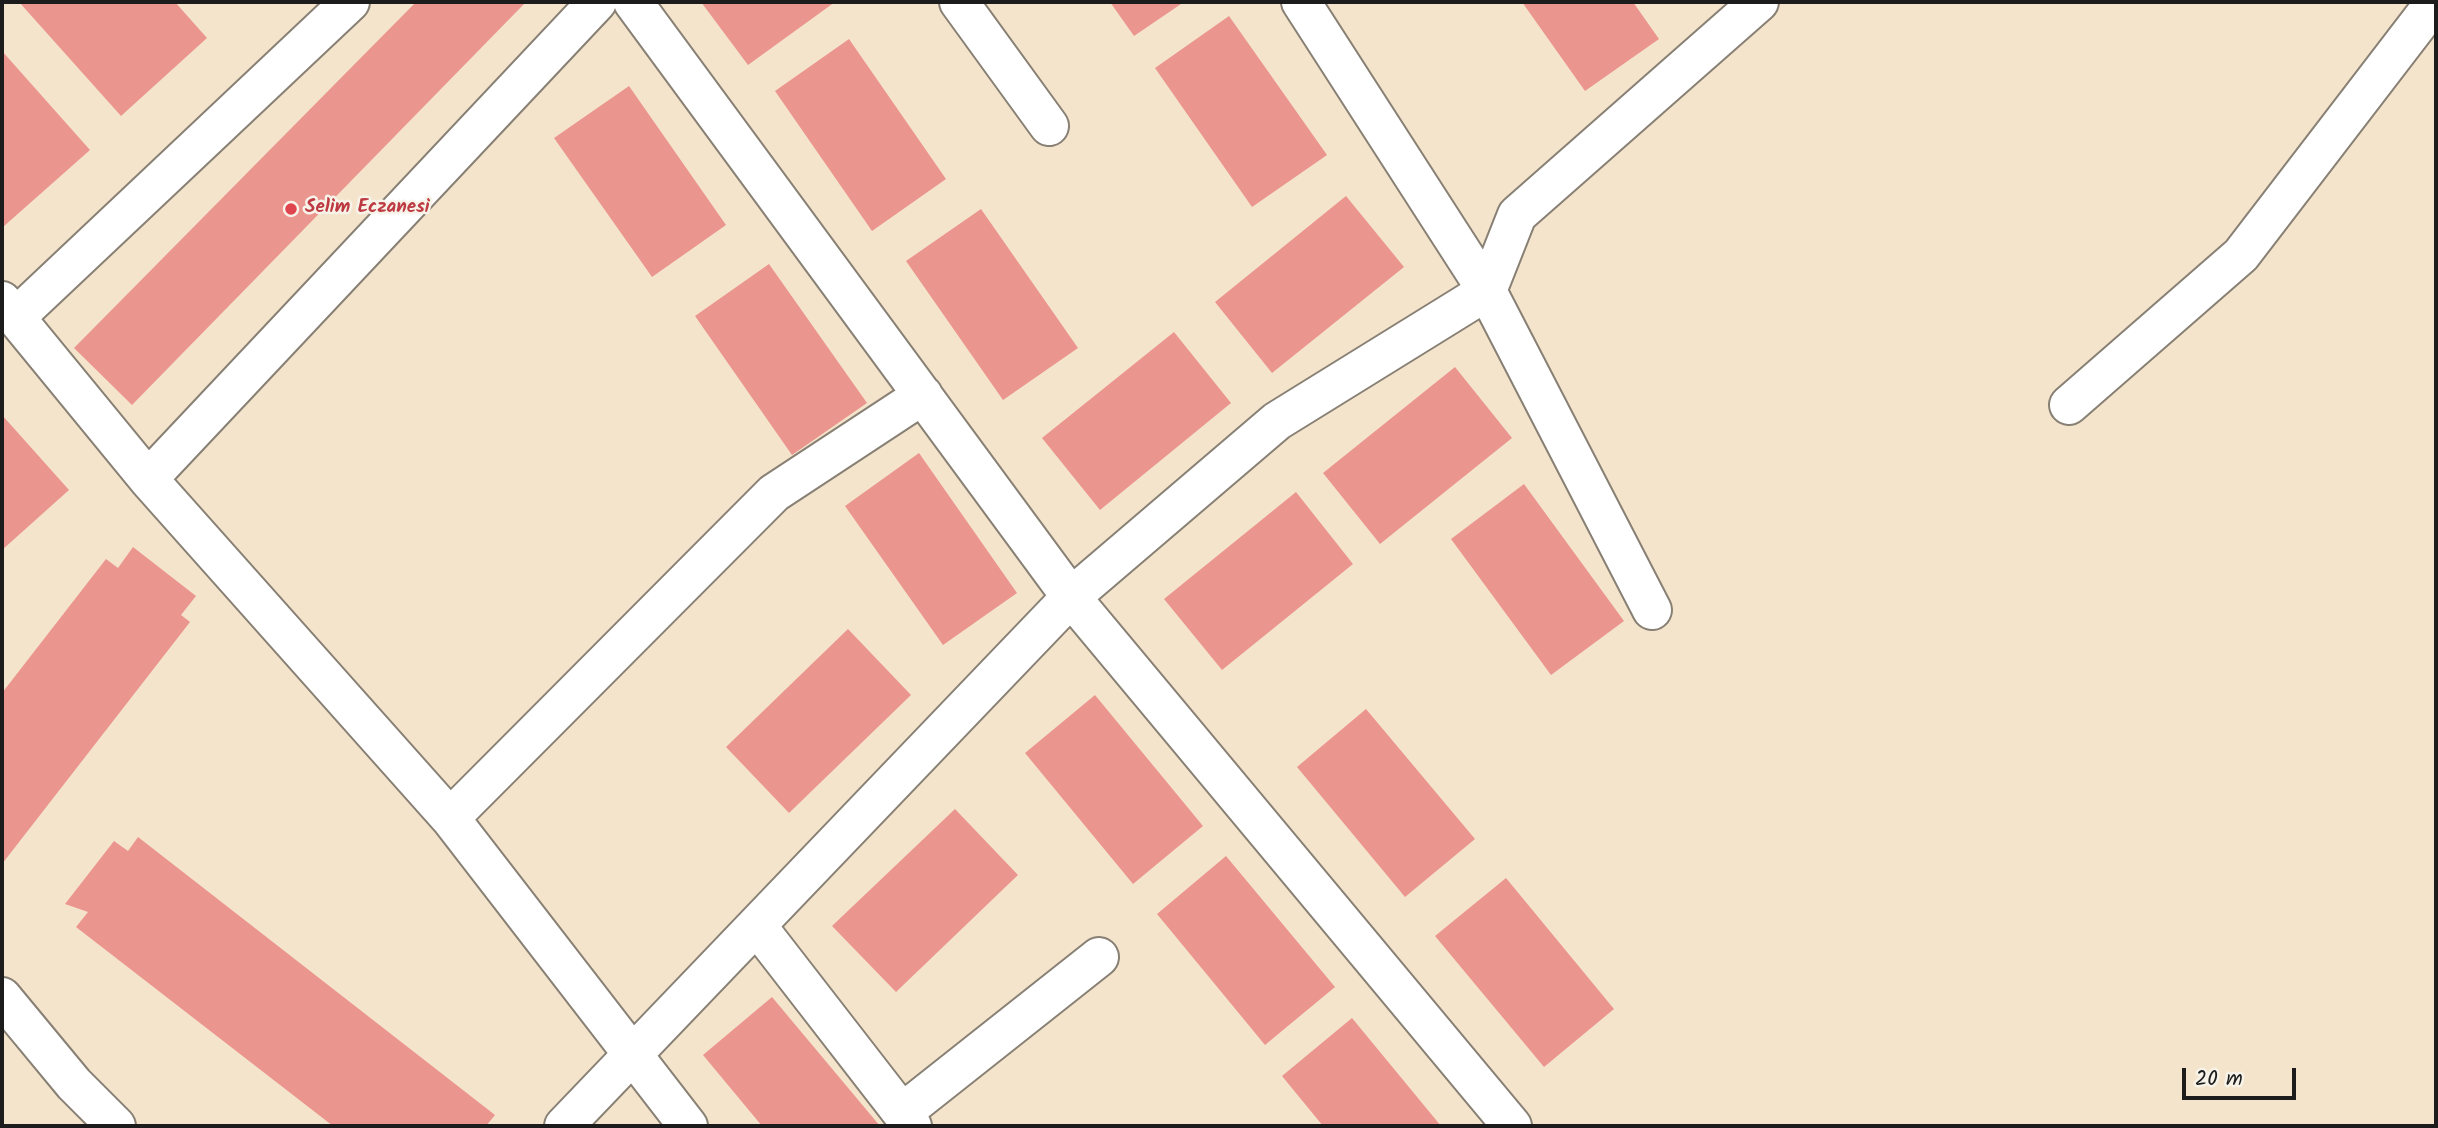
<!DOCTYPE html>
<html>
<head>
<meta charset="utf-8">
<style>
	body { margin:0 }
	#map { position:relative; width:2438px; height:1128px; overflow:hidden; background:#f4e4cc; font-family:Kalam,sans-serif }
	canvas { display:block }
	.frame { position:absolute; inset:0; border:4px solid #1c1c1c; pointer-events:none }
	.scale { position:absolute; left:2182px; top:1068px; width:114px; height:32px; box-sizing:border-box; border:4px solid #1c1c1c; border-top:0; padding-left:9px; font-size:21px; line-height:24px; white-space:nowrap; color:#1c1c1c; -webkit-text-stroke:5px #f7f3e8; paint-order:stroke }
</style>
</head>
<body>
<div id="map">
<canvas width="2438" height="1128"></canvas>
<div class="frame"></div>
<div class="scale">20 m</div>
</div>
<script>
const ctx = document.querySelector('canvas').getContext('2d');
ctx.lineJoin = 'round';
function fillPath(path, color) {
  ctx.fillStyle = color;
  ctx.fill(path, 'evenodd');
}
function poly(rows) {
  const path = new Path2D();
  for (const r of rows) {
    path.moveTo(r[0], r[1]);
    for (let i = 2; i < r.length; i += 2) path.lineTo(r[i], r[i + 1]);
  }
  return path;
}
function strokePath(path, color, width, dash) {
  ctx.strokeStyle = color;
  ctx.lineWidth = width;
  ctx.lineCap = dash ? 'butt' : 'round';
  ctx.setLineDash(dash || []);
  ctx.stroke(path);
}
function label(font, color, halo, rows, align = 'center') {
  ctx.font = font + ' Kalam,sans-serif';
  ctx.lineWidth = 5;
  ctx.setLineDash([]);
  ctx.textBaseline = 'middle';
  ctx.strokeStyle = halo;
  ctx.fillStyle = color;
  for (const [text, x, y, turn = 0] of rows) {
    ctx.save();
    ctx.translate(x, y);
    ctx.rotate((+turn || 0) * Math.PI / 180);
    ctx.textAlign = isNaN(turn) ? turn : align;
    if (halo) ctx.strokeText(text, 0, 0);
    ctx.fillText(text, 0, 0);
    ctx.restore();
  }
}
fillPath(poly([
	[19,2,175,2,207,38,121,116],
	[416,2,526,2,132,405,74,348],
	[701,2,835,2,748,65],
	[1110,2,1184,2,1134,36],
	[1522,2,1633,2,1659,39,1585,91],
	[1229,16,1327,155,1252,207,1155,68],
	[849,39,946,179,872,231,775,91],
	[2,51,90,150,3,227,2,226],
	[629,86,726,225,652,277,554,138],
	[1346,196,1404,267,1272,373,1215,302],
	[981,209,1078,348,1003,400,906,261],
	[769,264,867,403,792,455,695,316],
	[1174,332,1231,403,1100,510,1042,438],
	[1455,367,1512,438,1380,544,1323,473],
	[2,415,69,490,2,550],
	[919,453,1017,593,943,645,845,506],
	[1524,484,1624,621,1551,675,1451,539],
	[1296,492,1353,564,1222,670,1164,599],
	[133,547,196,596,181,615,190,622,2,864,2,693,106,559,118,568],
	[848,629,911,695,789,813,726,747],
	[1095,695,1203,826,1133,884,1025,753],
	[1366,709,1475,839,1405,897,1297,767],
	[955,809,1018,875,896,992,832,926],
	[138,837,495,1115,486,1126,333,1126,76,927,88,912,65,904,114,841,128,851],
	[1226,856,1335,987,1265,1045,1157,914],
	[1506,878,1614,1009,1544,1067,1435,936],
	[772,997,880,1126,762,1126,703,1055],
	[1352,1018,1441,1126,1323,1126,1282,1076]
]), '#eb958f');
const minor = poly([
	[633,2,1071,597,1512,1126],
	[959,2,1049,126],
	[1301,2,1487,291,1652,610],
	[2,301,148,479,450,818,688,1126],
	[16,317,350,2],
	[2069,405,2241,255,2435,2],
	[148,479,597,2],
	[450,818,774,493,923,395],
	[757,926,912,1126],
	[2,997,74,1084,116,1126],
	[902,1113,1099,957],
	[564,1126,1071,597,1277,421,1487,291,1517,215,1759,2]
]);
strokePath(minor, '#888074', 42);
strokePath(minor, '#fff', 38);
for (const [x, y, r, color] of [
	[291,209,7,"#e0444e"]
]) {
  const dot = new Path2D();
  dot.arc(x, y, r, 0, 2 * Math.PI);
  ctx.fillStyle = color;
  ctx.fill(dot);
  strokePath(dot, '#f7f3e8', 2.5);
}
label('bold 19px', '#be3a42', '#f7f3e8', [
	["Selim Eczanesi",305,209]
], 'left');
</script>
</body>
</html>
